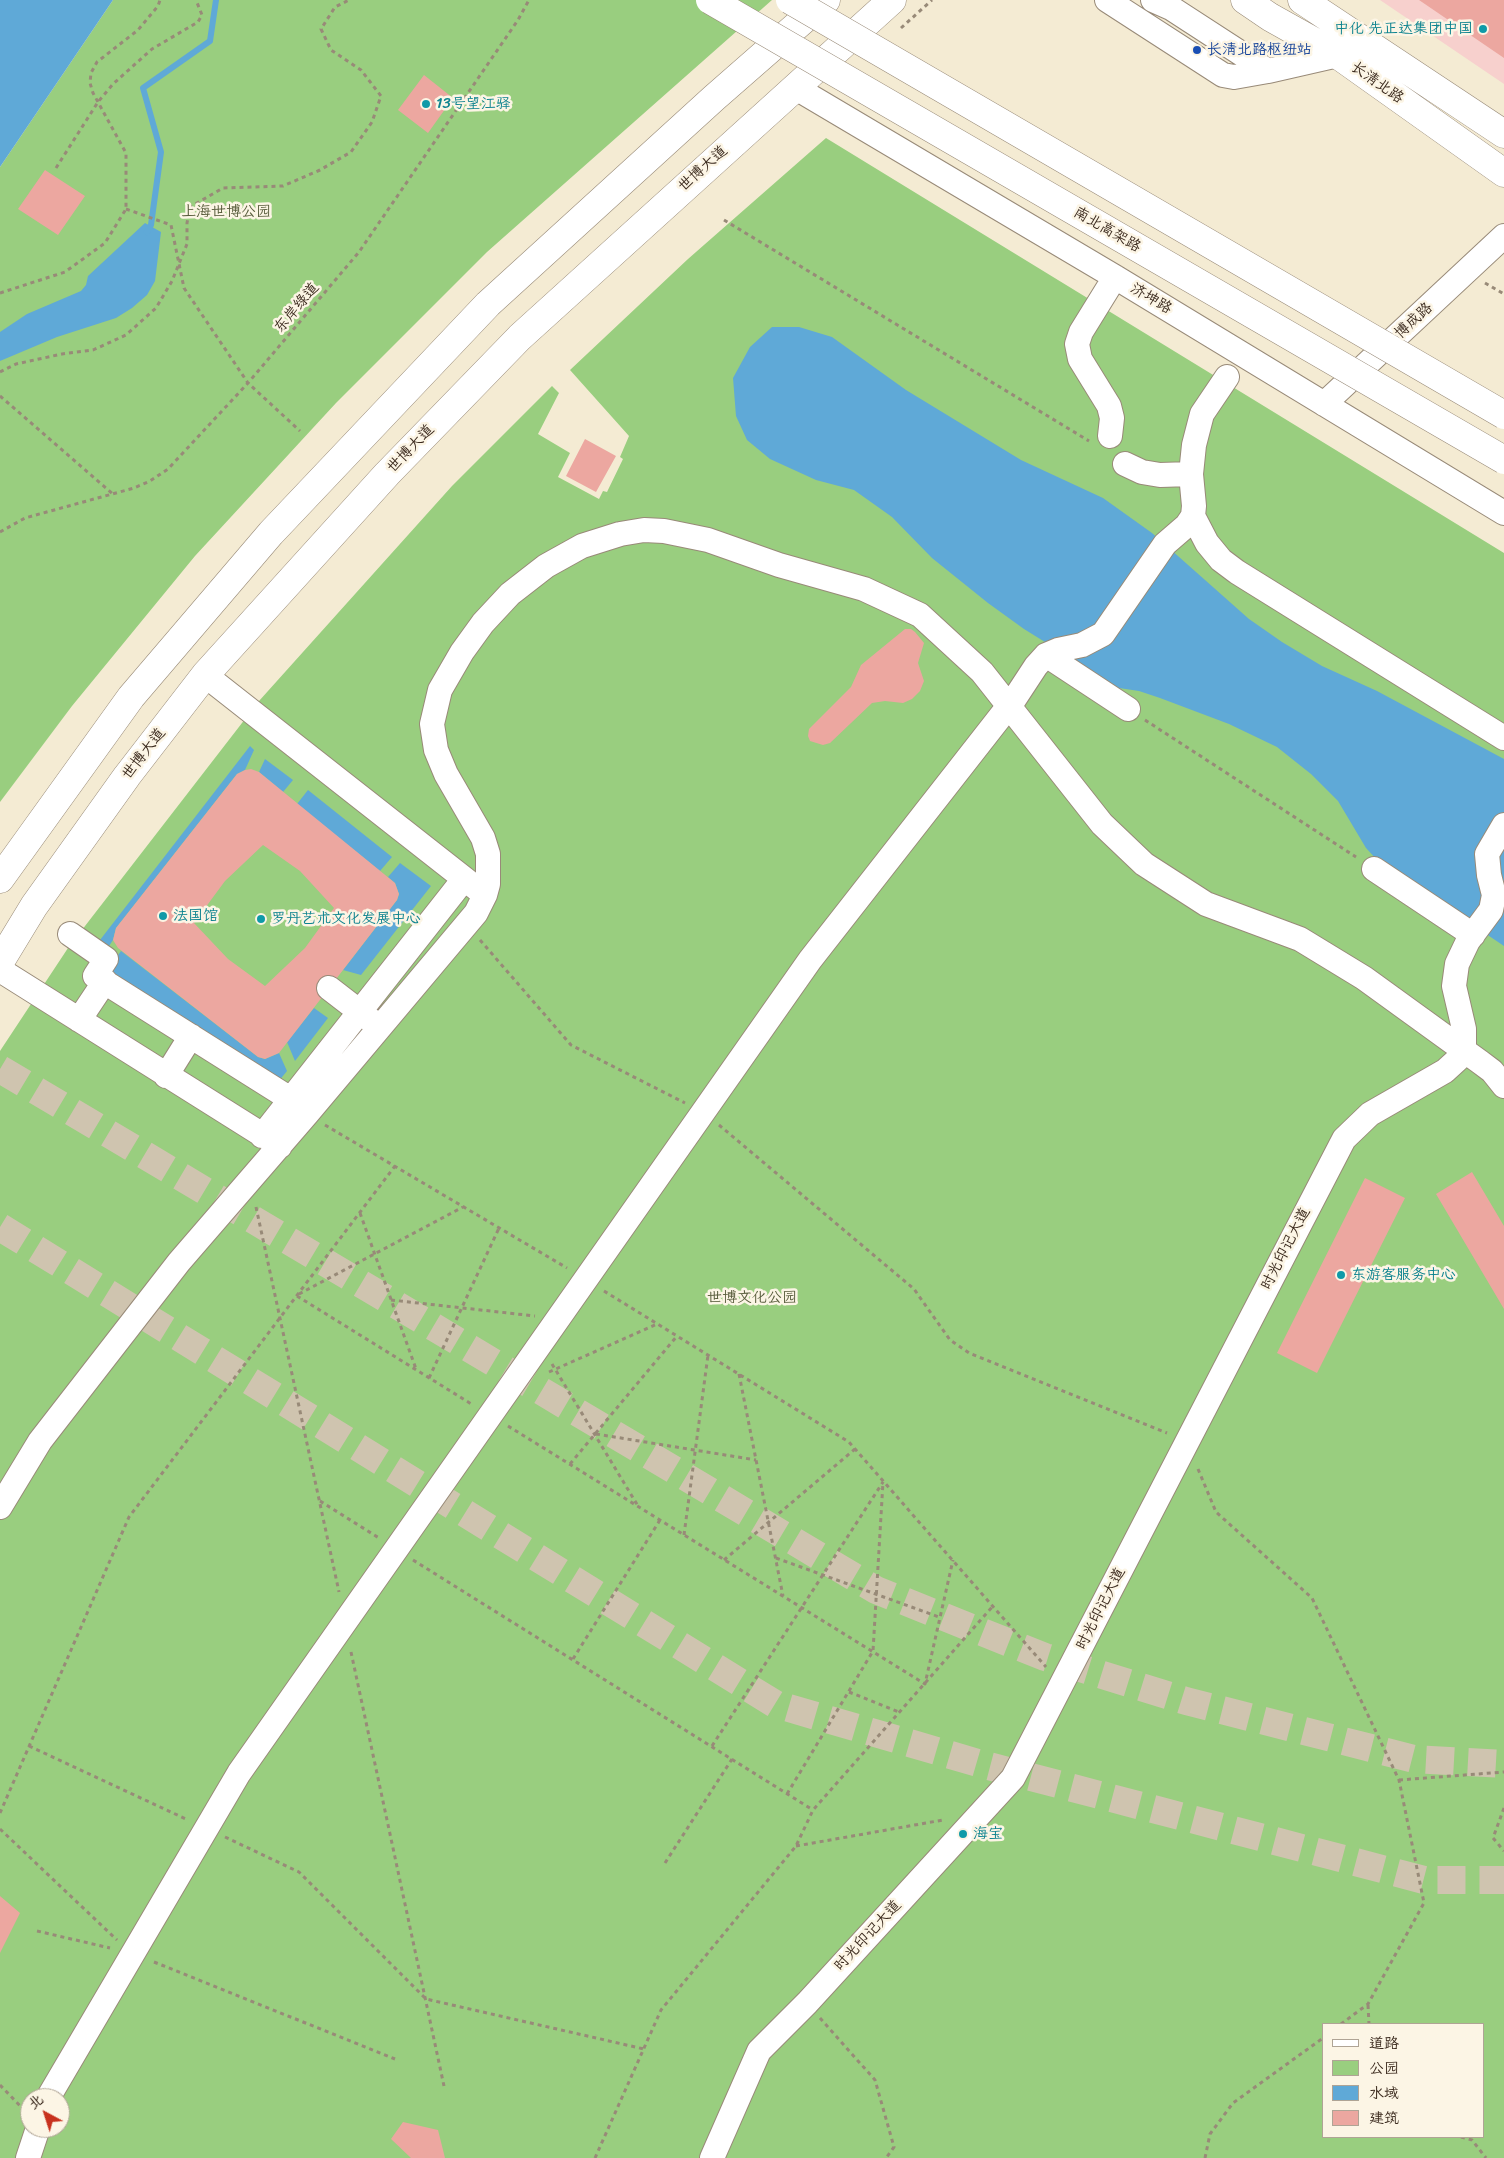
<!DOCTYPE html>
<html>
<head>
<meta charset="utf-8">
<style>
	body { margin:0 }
	#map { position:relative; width:1504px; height:2158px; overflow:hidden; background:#f4ebd3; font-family:Sriracha,"LXGW WenKai TC",sans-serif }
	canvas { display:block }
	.legend { position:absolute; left:1322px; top:2023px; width:162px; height:115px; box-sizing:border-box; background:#fcf5e5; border:1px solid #afa495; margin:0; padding:6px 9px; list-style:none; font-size:15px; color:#3b2a1e }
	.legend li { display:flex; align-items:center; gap:10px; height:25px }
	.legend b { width:25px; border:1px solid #afa495 }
	.north { position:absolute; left:20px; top:2088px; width:50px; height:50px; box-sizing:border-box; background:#fcf5e5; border:1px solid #afa495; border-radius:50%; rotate:320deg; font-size:14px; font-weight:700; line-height:20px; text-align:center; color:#3b2a1e }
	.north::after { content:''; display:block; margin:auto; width:18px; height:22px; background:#c8321e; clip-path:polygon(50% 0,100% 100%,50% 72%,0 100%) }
</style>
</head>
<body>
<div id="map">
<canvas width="1504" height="2158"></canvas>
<ul class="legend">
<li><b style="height:6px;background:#fff"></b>道路</li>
<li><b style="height:14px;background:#99ce7f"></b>公园</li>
<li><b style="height:14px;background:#5fa9d7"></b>水域</li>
<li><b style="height:14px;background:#eca7a0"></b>建筑</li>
</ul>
<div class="north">北</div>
</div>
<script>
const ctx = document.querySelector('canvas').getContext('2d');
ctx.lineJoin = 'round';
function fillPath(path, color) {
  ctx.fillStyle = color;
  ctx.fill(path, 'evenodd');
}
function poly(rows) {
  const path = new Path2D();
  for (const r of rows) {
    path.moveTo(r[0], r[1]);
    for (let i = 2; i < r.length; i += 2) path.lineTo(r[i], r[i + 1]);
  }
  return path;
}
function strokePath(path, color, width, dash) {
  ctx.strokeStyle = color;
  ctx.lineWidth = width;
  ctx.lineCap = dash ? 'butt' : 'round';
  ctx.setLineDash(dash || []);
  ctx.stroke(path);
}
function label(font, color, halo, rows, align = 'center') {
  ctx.font = font + ' Sriracha,"LXGW WenKai TC",sans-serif';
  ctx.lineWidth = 5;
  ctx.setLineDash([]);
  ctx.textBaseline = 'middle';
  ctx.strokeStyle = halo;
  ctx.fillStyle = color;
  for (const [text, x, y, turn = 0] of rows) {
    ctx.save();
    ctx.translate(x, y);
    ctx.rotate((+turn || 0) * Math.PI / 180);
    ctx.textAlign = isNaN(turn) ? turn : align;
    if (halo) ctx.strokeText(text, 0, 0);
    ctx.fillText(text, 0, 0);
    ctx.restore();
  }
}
fillPath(poly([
	[1380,0,1504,0,1504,84]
]), '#f7d0cd');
fillPath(poly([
	[113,0,772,0,487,252,336,403,195,556,72,706,0,802,0,167],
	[826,138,1504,553,1504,2158,0,2158,0,1051,68,948,259,701,452,486,552,386,559,393,538,434,570,453,558,477,599,499,603,491,607,492,623,459,620,457,629,436,570,370,688,259],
	[1323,2024,1483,2024,1483,2137,1323,2137],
	[30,2098,60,2098,60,2128,30,2128]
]), '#99ce7f');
fillPath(poly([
	[0,0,113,0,0,167],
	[145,223,161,232,155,281,147,295,132,308,116,318,57,337,0,361,0,332,27,314,81,291,86,285,88,276],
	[772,327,799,327,832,337,906,390,1021,460,1103,498,1152,533,1249,619,1282,642,1322,666,1377,691,1504,759,1504,946,1379,862,1366,848,1338,801,1311,774,1277,747,1229,724,1160,698,1139,691,1119,688,1024,629,988,603,932,558,892,517,854,490,816,480,770,459,747,440,736,416,733,378,750,347],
	[250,746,254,750,245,770,237,774,116,928,113,940,109,946,100,940],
	[265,759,293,780,283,792,259,772],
	[308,790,392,857,380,871,297,804],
	[400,863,431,886,361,975,343,970,397,900,399,894,395,883,388,877],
	[121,951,258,1057,265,1059,279,1053,287,1071,278,1082,106,972],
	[314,1008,328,1018,295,1061,287,1042]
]), '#5fa9d7');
strokePath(poly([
	[147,232,151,225,161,152,143,88,210,41,216,0]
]), '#5fa9d7', 6);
fillPath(poly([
	[1419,0,1504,0,1504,58],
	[424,75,453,98,428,133,398,110],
	[45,170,85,196,58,235,18,209],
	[585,439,616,456,596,492,566,476],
	[905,629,911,629,915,632,924,643,918,663,924,681,920,691,912,699,903,703,885,701,872,703,830,743,823,745,810,741,808,736,809,729,851,687,861,665],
	[251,769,259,772,395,883,399,894,397,900,279,1053,265,1059,258,1057,118,948,113,940,116,928,237,774,245,770],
	[263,845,300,871,334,908,305,948,265,986,228,959,194,923,225,881],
	[1472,1172,1504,1226,1504,1309,1436,1194],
	[1365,1178,1405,1198,1317,1373,1277,1353],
	[0,1896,20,1913,0,1953],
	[403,2122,438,2130,445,2158,411,2158,391,2139]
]), '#eca7a0');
strokePath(poly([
	[0,1069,876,1590,1045,1657,1186,1701,1414,1759,1504,1764],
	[0,1227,775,1704,985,1765,1424,1880,1504,1880]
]), '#cfc4af', 28, [28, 14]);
const minor = poly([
	[1107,0,1223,75,1234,77,1268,71,1338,55],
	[1153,0,1171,8,1268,71],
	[796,88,1115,277,1504,513],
	[1324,404,1504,236],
	[1110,436,1112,418,1109,406,1080,359,1077,344,1081,332,1115,277],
	[1125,464,1142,472,1160,475,1191,474],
	[1193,516,1207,543,1221,560,1237,572,1504,738],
	[1046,655,1128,709],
	[205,675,485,895],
	[1374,869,1473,935],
	[70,934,106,959,95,976,292,1100,304,1111],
	[0,970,280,1146],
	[329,988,373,1022],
	[79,1020,105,981],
	[166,1076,191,1036],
	[262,1136,464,879],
	[0,1507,40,1441,179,1262,307,1114,476,913,485,895,488,884,488,854,483,838,446,774,436,750,432,724,440,690,462,652,483,623,510,594,546,566,582,546,620,534,644,530,664,531,708,540,779,565,864,589,920,615,982,672,1102,824,1144,864,1206,904,1300,939,1364,978,1480,1062,1492,1071,1504,1086],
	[48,2098,239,1773,810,960,1015,698,1036,666,1046,655,1058,650,1082,645,1103,634,1165,544,1187,525,1193,516,1194,506,1191,474,1194,445,1202,414,1227,377],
	[28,2158,38,2128],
	[712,2158,759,2051,807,2003,1013,1778,1344,1139,1370,1114,1445,1071,1457,1060,1464,1049,1464,1029,1454,986,1457,964,1468,941,1491,910,1494,895,1489,875,1487,854,1504,825]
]);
const major = poly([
	[1245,0,1270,17,1338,55,1504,173],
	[1302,0,1504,134],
	[0,879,131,697,271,533,488,304,714,98,826,0],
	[0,962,34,906,127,776,205,675,387,474,520,337,892,0]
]);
strokePath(minor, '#988a78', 26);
strokePath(major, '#988a78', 29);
strokePath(poly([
	[901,28,932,0],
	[56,168,98,102,113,84,152,49,198,22,202,15,196,0],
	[126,209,171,225,184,288,248,383,300,431],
	[724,220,1089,441],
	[1485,283,1504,294],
	[0,293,65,272,105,243,126,209,126,153,93,93,90,83,91,73,97,62,138,30,158,6,160,0],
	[0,372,16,364,62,354,93,350,126,335,156,308,172,281,187,244,187,223,190,207,223,188,283,186,320,170,351,152,372,122,381,96,361,70,331,50,321,29,335,7,349,0],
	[0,396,114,495],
	[0,532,25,518,134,488,150,481,168,469,248,383,359,252,518,20,529,0],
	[1145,720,1356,857],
	[480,940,571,1045,685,1103],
	[325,1125,567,1268],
	[719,1125,914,1289,950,1340,969,1353,1167,1433],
	[256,1207,339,1592],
	[360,1213,416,1369],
	[604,1291,849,1442,1046,1667],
	[299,1294,463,1207],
	[297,1296,473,1405],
	[391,1300,535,1316],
	[552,1364,638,1506],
	[549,1372,657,1324],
	[739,1374,783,1596],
	[429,1378,499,1228],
	[508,1426,925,1684,953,1560],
	[596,1434,756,1460],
	[570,1464,677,1336],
	[1198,1469,1216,1512,1312,1598,1399,1780,1424,1903,1368,2004,1341,2024],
	[320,1501,379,1538],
	[684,1535,708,1355],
	[776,1558,939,1617],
	[413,1560,813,1810],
	[724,1560,855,1449],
	[351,1652,444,2086],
	[573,1659,660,1520],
	[849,1692,899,1712],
	[29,1746,188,1820],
	[712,1746,883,1482],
	[1399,1780,1504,1772],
	[787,1794,873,1651,883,1482],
	[1504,1808,1493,1838,1504,1851],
	[0,1813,129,1517,395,1166],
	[0,1829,117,1940],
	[225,1837,299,1872,426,1999,644,2049],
	[796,1846,943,1820],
	[665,1863,732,1759],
	[37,1931,110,1948],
	[154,1962,395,2059],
	[1368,2005,1369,2024],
	[820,2018,875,2080,894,2147,886,2158],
	[0,2085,26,2112],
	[1461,2137,1472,2140,1486,2158],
	[595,2158,661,2010,796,1846,813,1810,993,1606],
	[1205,2158,1210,2134,1233,2103,1323,2038]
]), '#988a78', 3, [4, 4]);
strokePath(minor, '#fff', 24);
strokePath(major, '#fff', 28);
const highwayBridge = poly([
	[710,0,1504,460],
	[790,0,1504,415]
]);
strokePath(highwayBridge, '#988a78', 29, []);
strokePath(highwayBridge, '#fff', 28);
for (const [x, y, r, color] of [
	[1483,29,5,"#0f9aa8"],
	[1197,50,5,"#1a4fb4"],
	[426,104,5,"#0f9aa8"],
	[163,916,5,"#0f9aa8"],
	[261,919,5,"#0f9aa8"],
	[1341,1275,5,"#0f9aa8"],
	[963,1834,5,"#0f9aa8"]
]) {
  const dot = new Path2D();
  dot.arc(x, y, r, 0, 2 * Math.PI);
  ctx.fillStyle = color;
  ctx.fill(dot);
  strokePath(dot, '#fcf5e5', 2);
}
label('15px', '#0d838f', '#fcf5e5', [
	["中化 先正达集团中国",1473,29,"right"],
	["13号望江驿",436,104],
	["法国馆",173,916],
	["罗丹艺术文化发展中心",271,919],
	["东游客服务中心",1351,1275],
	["海宝",973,1834]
], 'left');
label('15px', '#164399', '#fcf5e5', [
	["长清北路枢纽站",1207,50]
], 'left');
label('15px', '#3b2a1e', '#fcf5e5', [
	["长清北路",1377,83,35],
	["世博大道",703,169,-42],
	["南北高架路",1107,230,30],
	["济坤路",1151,299,31],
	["东岸绿道",297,308,-50],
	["博成路",1414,321,-43],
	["世博大道",411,449,-46],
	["世博大道",144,754,-52],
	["时光印记大道",1286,1249,-63],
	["时光印记大道",1101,1609,-63],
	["时光印记大道",868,1936,-47]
]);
label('15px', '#575b3b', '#fcf5e5', [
	["上海世博公园",226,212],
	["世博文化公园",752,1298]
]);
</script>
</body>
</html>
